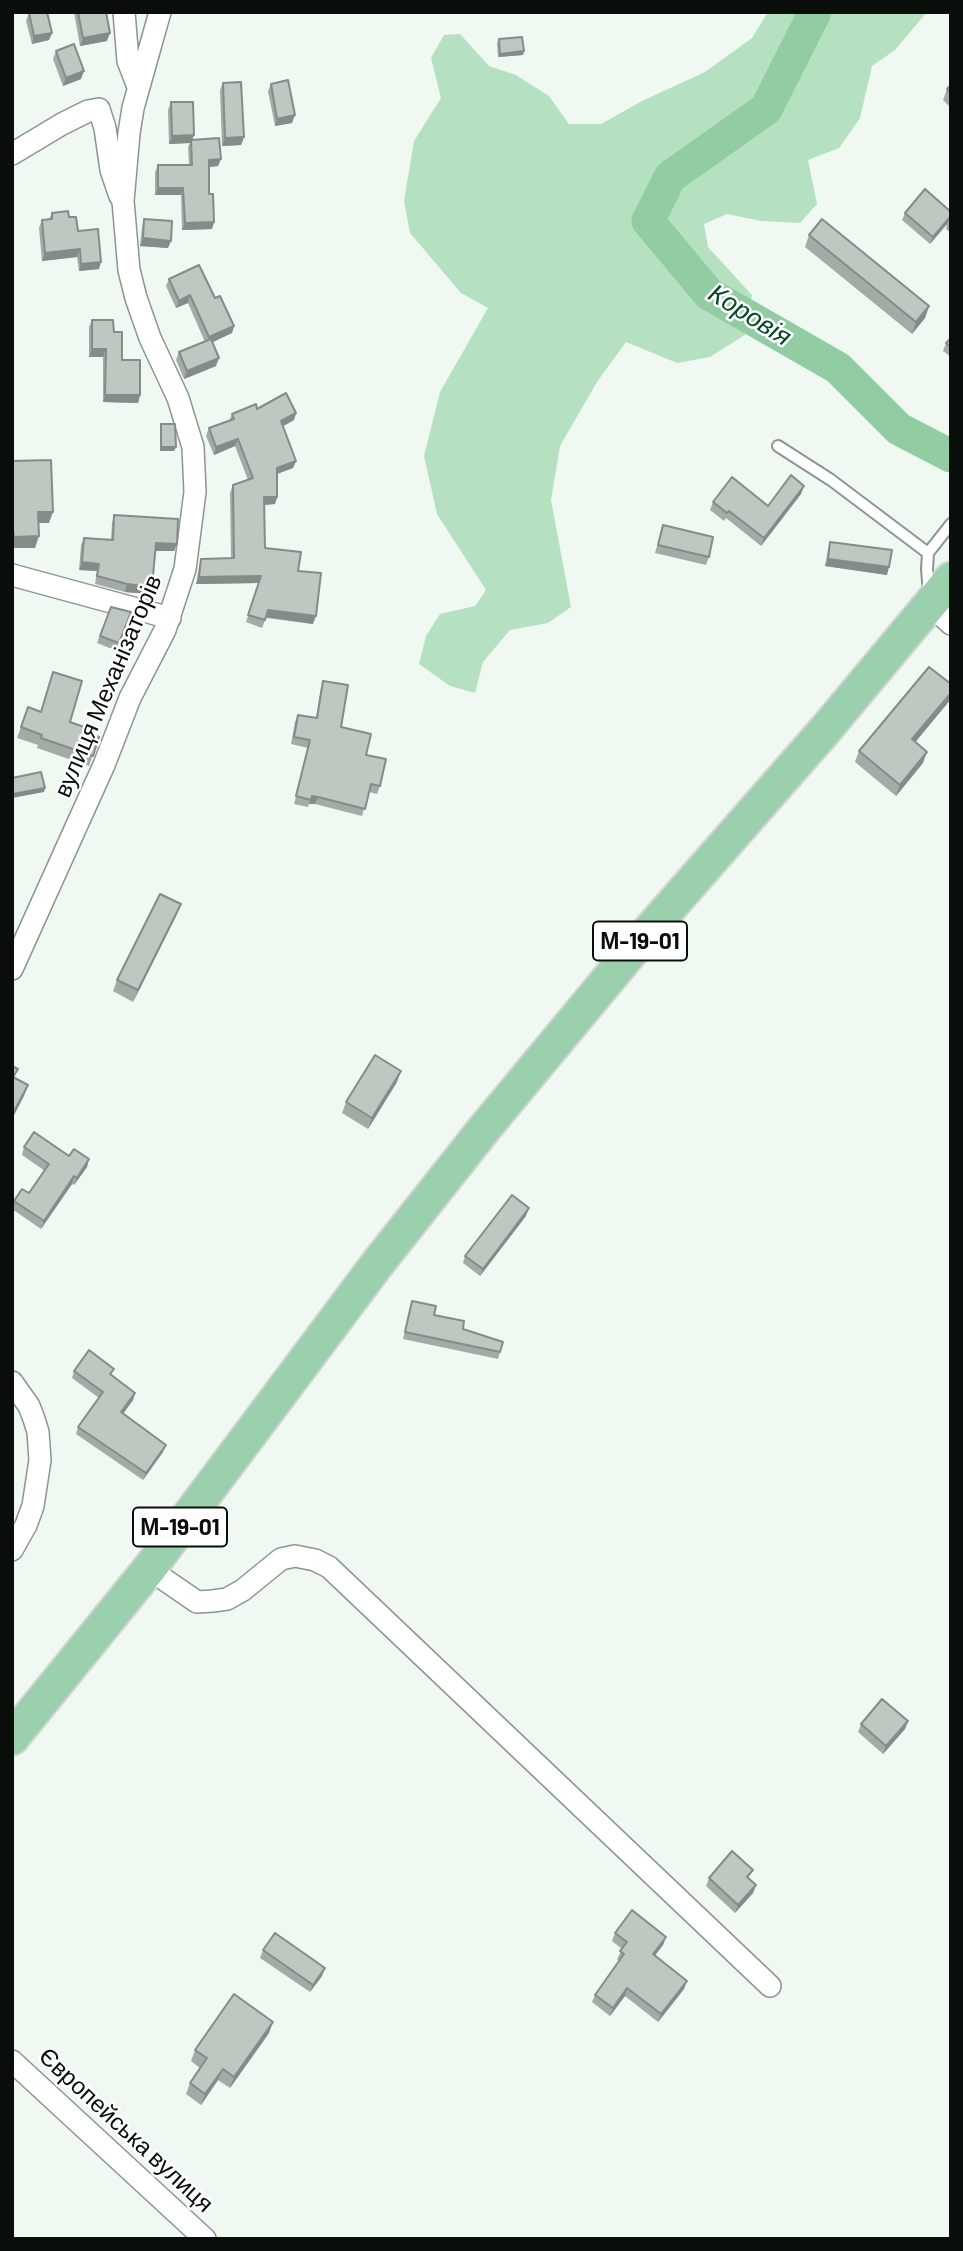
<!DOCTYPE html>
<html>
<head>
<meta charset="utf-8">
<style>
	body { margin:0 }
	#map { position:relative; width:963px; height:2251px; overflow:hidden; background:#eff9f1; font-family:Barlow,sans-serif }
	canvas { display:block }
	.frame { position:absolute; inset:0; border:14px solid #0a0e0b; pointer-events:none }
</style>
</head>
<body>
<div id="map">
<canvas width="963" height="2251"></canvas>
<div class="frame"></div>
</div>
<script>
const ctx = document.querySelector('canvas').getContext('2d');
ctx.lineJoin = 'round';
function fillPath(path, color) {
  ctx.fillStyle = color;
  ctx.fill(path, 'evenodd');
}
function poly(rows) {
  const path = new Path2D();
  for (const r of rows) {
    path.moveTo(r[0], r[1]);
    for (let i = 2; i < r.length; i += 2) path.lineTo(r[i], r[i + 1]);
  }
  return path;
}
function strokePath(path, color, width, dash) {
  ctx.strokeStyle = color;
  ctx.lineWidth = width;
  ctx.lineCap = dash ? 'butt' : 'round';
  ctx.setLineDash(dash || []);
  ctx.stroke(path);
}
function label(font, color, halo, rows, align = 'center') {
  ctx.font = font + ' Barlow,sans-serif';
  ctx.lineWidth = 5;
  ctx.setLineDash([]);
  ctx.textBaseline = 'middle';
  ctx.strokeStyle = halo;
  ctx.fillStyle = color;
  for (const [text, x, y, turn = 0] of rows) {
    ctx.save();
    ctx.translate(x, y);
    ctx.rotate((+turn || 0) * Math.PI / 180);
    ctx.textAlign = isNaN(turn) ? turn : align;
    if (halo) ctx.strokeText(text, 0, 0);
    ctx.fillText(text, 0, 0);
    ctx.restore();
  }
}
fillPath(poly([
	[768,12,927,12,895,50,872,66,860,118,839,148,808,160,817,204,800,223,761,221,727,214,704,224,708,247,752,295,745,335,710,357,677,363,626,342,597,382,560,446,551,500,571,607,548,623,510,630,483,662,475,693,450,686,419,664,426,636,440,614,475,606,486,590,437,514,424,456,440,392,488,308,461,293,410,233,404,201,414,141,441,98,431,58,444,35,460,34,489,66,516,75,549,96,569,124,601,124,642,101,705,72,752,38]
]), '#b5e1c1');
strokePath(poly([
	[815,12,766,109,670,177,648,221,709,294,838,368,899,429,951,456]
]), '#92cca2', 33);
const lane = poly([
	[778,446,831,480,928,553],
	[929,594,927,569,928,553,951,524]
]);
const street = poly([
	[124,12,128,61,138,87],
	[12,154,62,124,88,111,99,109,105,128,111,170,120,196],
	[12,575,170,618],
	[929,604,951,624],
	[12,969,104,765,130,698,165,630,185,569,195,492,193,447,178,398,150,338,136,298,129,270,123,201,129,133,133,108,160,12],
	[12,1382,29,1406,34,1419,38,1432,40,1460,33,1506,26,1525,12,1550],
	[149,1569,197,1602,213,1601,227,1599,243,1590,281,1559,295,1556,315,1560,329,1567,770,1986],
	[12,2061,205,2239]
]);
const primary = poly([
	[12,1738,149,1569,378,1263,484,1129,635,947,826,729,951,579]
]);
strokePath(lane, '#8c958e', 14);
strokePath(street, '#8c958e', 24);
strokePath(primary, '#d3d4d3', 37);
strokePath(lane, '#fff', 10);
strokePath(street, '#fff', 21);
strokePath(primary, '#9ad0ac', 33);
fillPath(poly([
	[74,12,106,12,107,41,80,46],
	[29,13,52,33,49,40,32,44,26,21],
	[499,39,524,51,523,55,498,57,497,43],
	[56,51,81,79,63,86,53,59],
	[223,83,244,137,241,145,222,146,220,90],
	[271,84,292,123,275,126,268,91],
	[951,85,951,108,943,100,947,89],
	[171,102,194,135,192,140,221,159,218,166,209,167,209,194,214,222,212,229,182,230,181,195,155,195,155,172,158,165,189,165,188,147,190,143,169,144,168,110],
	[951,212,951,233,946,229,947,224,930,244,902,220,905,213],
	[52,213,69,217,78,231,99,269,79,271,77,257,42,261,39,228,42,220,49,219],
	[144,219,168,248,140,246,142,227],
	[809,235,929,306,925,318,912,334,805,247],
	[169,279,215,298,234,326,232,333,212,342,216,366,184,379,176,360,179,352,205,342,188,303,176,308,166,286],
	[92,320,114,332,122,360,140,395,138,403,103,402,103,357,89,357,89,327],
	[951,338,951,357,943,351,946,343],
	[257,409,296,413,294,420,283,426,296,461,293,468,277,474,277,497,275,504,264,505,265,548,298,571,313,624,266,618,262,628,246,622,259,583,196,584,199,566,201,559,231,558,230,493,233,485,248,480,235,446,214,455,206,436,209,428,229,421,232,414],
	[161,424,176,447,174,451,160,451,160,428],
	[801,494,761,546,726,518,724,521,710,510,713,502,768,506],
	[114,515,177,544,174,551,155,551,152,587,149,594,125,592,95,584,97,571,79,570,81,545,84,538,111,540,112,523],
	[663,525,709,557,706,565,655,553],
	[830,542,887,575,825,566,828,549],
	[111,607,131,612,117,651,97,643],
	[53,672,70,722,82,731,99,737,89,766,37,748,38,745,17,738,28,707,41,711],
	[323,681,341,727,366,755,380,786,377,794,369,792,362,816,315,804,309,804,308,807,294,804,308,748,291,744,295,722,298,715,316,718,321,688],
	[951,699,915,742,923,763,896,796,855,762,859,751],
	[181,904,176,916,133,1002,113,991,117,980],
	[397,1082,368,1129,342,1113,346,1102],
	[24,1147,69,1156,89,1159,87,1167,74,1185,72,1184,41,1229,12,1209,14,1201,29,1193,45,1171,22,1155],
	[526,1216,480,1276,463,1263,465,1256],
	[412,1301,434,1315,463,1329,500,1352,498,1359,403,1339],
	[74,1371,112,1376,135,1393,133,1400,123,1414,163,1452,143,1480,76,1434,78,1427,99,1398,72,1378],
	[908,1721,905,1729,883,1754,858,1732,861,1724],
	[709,1878,750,1878,749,1879,756,1885,753,1893,735,1913,706,1886],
	[615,1933,666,1937,663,1945,655,1955,684,1989,658,2022,625,1996,610,2016,592,2002,595,1995,619,1961,617,1959,622,1949,612,1941],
	[263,1950,322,1976,310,1992,260,1958],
	[269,2033,230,2088,218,2080,201,2105,186,2094,190,2083,200,2068,191,2061,195,2050]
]), '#a3aba5');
fillPath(poly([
	[52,33,49,40,32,44,34,36],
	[110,33,107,41,80,46,83,38],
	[524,51,523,55,498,57,500,54],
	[84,71,81,79,63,86,66,78],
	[295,115,292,123,275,126,277,119],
	[194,135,191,143,191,140,190,143,169,144,172,136],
	[244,137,241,145,222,146,225,138],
	[221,159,218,166,206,167,209,160],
	[158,188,183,188,181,195,155,195],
	[951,216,947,224,930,244,933,237],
	[214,222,212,229,182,230,185,223],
	[143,238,171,241,168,248,140,246],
	[80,249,77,257,42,261,45,253],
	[101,262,99,269,79,271,81,264],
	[190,295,188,303,176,308,179,301],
	[929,306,925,318,912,334,916,322],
	[234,326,232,333,207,345,209,337],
	[92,349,106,349,103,357,89,357],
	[219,358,216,366,184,379,187,371],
	[105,395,140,395,138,403,103,402],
	[296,413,294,420,278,429,281,421],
	[238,439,235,446,214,455,216,447],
	[161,447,176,447,174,451,160,451],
	[296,461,293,468,274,475,277,468],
	[804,486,801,494,761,546,764,538],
	[264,497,277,497,275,504,261,505],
	[38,512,53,512,49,523,34,523],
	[39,536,35,548,12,548,14,537],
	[156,543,177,544,174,551,153,551],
	[828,559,889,567,887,575,825,566],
	[82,562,99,564,97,571,79,570],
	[261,576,259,583,196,584,199,577],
	[127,584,152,587,149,594,125,592],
	[268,610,316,616,313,624,266,617],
	[951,693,951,699,908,751,912,739],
	[927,752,923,763,896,796,900,785],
	[45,788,44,792,12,798,13,794],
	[312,796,318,797,315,804,309,804],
	[181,904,176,916,133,1002,138,990],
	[401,1071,397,1082,368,1129,372,1118],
	[28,1085,24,1096,12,1119,12,1115],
	[89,1159,87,1167,74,1185,77,1178],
	[74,1176,72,1184,41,1229,44,1221],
	[529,1208,526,1216,480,1276,483,1269],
	[135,1393,133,1400,119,1419,121,1412],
	[166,1445,163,1452,143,1480,146,1473],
	[908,1721,905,1729,883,1754,886,1746],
	[756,1885,753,1893,735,1913,738,1905],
	[666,1937,663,1945,650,1962,653,1954],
	[325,1968,322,1976,310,1992,313,1985],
	[687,1981,684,1989,658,2022,661,2014],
	[627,1988,625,1996,610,2016,613,2008],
	[273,2022,269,2033,230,2088,234,2077],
	[223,2069,218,2080,201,2105,205,2094]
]), '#858b86');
const building = poly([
	[33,12,47,12,52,33,34,36,29,13,33,12],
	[78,12,106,12,110,33,83,38,78,12],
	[522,37,524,51,500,54,499,39,522,37],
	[74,44,84,71,66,78,56,51,74,44],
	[288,80,295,115,277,119,271,84,288,80],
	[241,82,244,137,225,138,223,83,241,82],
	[951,85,951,94,947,89,951,85],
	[171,102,193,102,194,135,172,136,171,102],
	[219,138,221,159,209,160,209,194,213,194,214,222,185,223,183,188,158,188,158,165,192,165,191,140,219,138],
	[925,189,951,212,951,216,933,237,905,213,925,189],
	[68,211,69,217,76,217,78,231,98,229,101,262,81,264,80,249,45,253,42,220,52,219,52,213,68,211],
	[144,219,172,221,171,241,143,238,144,219],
	[822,219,929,306,916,322,809,235,822,219],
	[199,265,215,298,220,296,234,326,209,337,190,295,179,301,169,279,199,265],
	[92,320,113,320,114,332,122,332,122,360,140,360,140,395,105,395,106,349,92,349,92,320],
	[951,338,951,347,946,343,951,338],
	[211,339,219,358,187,371,179,352,211,339],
	[286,393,296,413,281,421,296,461,277,468,277,497,264,497,265,548,301,552,298,571,321,573,316,616,268,610,265,620,248,615,261,576,199,577,201,559,234,558,233,485,253,478,238,439,216,447,209,428,234,419,232,414,256,404,257,409,286,393],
	[161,424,175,424,176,447,161,447,161,424],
	[51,460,53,512,38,512,39,536,14,537,13,531,12,531,12,461,51,460],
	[791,475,804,486,764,538,729,511,727,513,713,502,732,477,768,506,791,475],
	[114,515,178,519,177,544,156,543,152,587,127,584,97,576,99,564,82,562,84,538,113,540,114,515],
	[663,525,713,537,709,557,658,545,663,525],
	[830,542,892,550,889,567,828,559,830,542],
	[111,607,131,612,119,643,100,636,111,607],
	[929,667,951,684,951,693,912,739,927,752,900,785,859,751,929,667],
	[53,672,82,681,70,722,84,727,82,731,99,737,93,756,41,738,42,735,21,727,28,707,41,712,53,672],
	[323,681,348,685,341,727,371,734,366,755,386,759,380,786,371,784,365,809,318,797,312,796,311,800,296,796,310,740,294,737,298,715,317,718,323,681],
	[41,772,45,788,13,794,12,778,41,772],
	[160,894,181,904,138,990,117,980,160,894],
	[375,1055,401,1071,372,1118,346,1102,375,1055],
	[12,1066,18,1069,13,1077,28,1085,12,1115,12,1066],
	[34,1132,69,1156,74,1149,89,1159,77,1178,74,1176,44,1221,14,1201,22,1189,29,1193,49,1164,24,1147,34,1132],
	[512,1195,529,1208,483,1269,465,1256,512,1195],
	[412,1301,436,1306,434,1315,464,1321,463,1329,503,1342,500,1352,405,1332,412,1301],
	[89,1350,114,1369,110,1374,135,1393,121,1412,166,1445,146,1473,78,1427,103,1392,74,1371,89,1350],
	[882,1699,908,1721,886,1746,861,1724,882,1699],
	[732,1851,753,1870,747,1877,756,1885,738,1905,709,1878,732,1851],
	[632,1910,666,1937,653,1954,687,1981,661,2014,627,1988,613,2008,595,1995,624,1954,620,1951,627,1942,615,1933,632,1910],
	[275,1933,325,1968,313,1985,263,1950,275,1933],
	[234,1994,273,2022,234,2077,223,2069,205,2094,190,2083,207,2058,195,2050,234,1994]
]);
fillPath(building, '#bec7c0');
strokePath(building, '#858b86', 2);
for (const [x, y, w] of [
	[640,941,94],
	[180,1527,94]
]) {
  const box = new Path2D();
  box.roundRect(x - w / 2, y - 19.5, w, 39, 5);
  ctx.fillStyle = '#fff';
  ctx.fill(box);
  strokePath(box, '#0a0e0b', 2);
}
label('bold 23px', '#0a0e0b', null, [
	["М-19-01",640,941],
	["М-19-01",180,1527]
]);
label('24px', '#0a0e0b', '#fff', [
	["вулиця Механізаторів",108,686,-67],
	["Європейська вулиця",126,2130,43]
]);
label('italic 26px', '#004924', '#fff', [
	["Коровія",750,315,32]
]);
</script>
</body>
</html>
